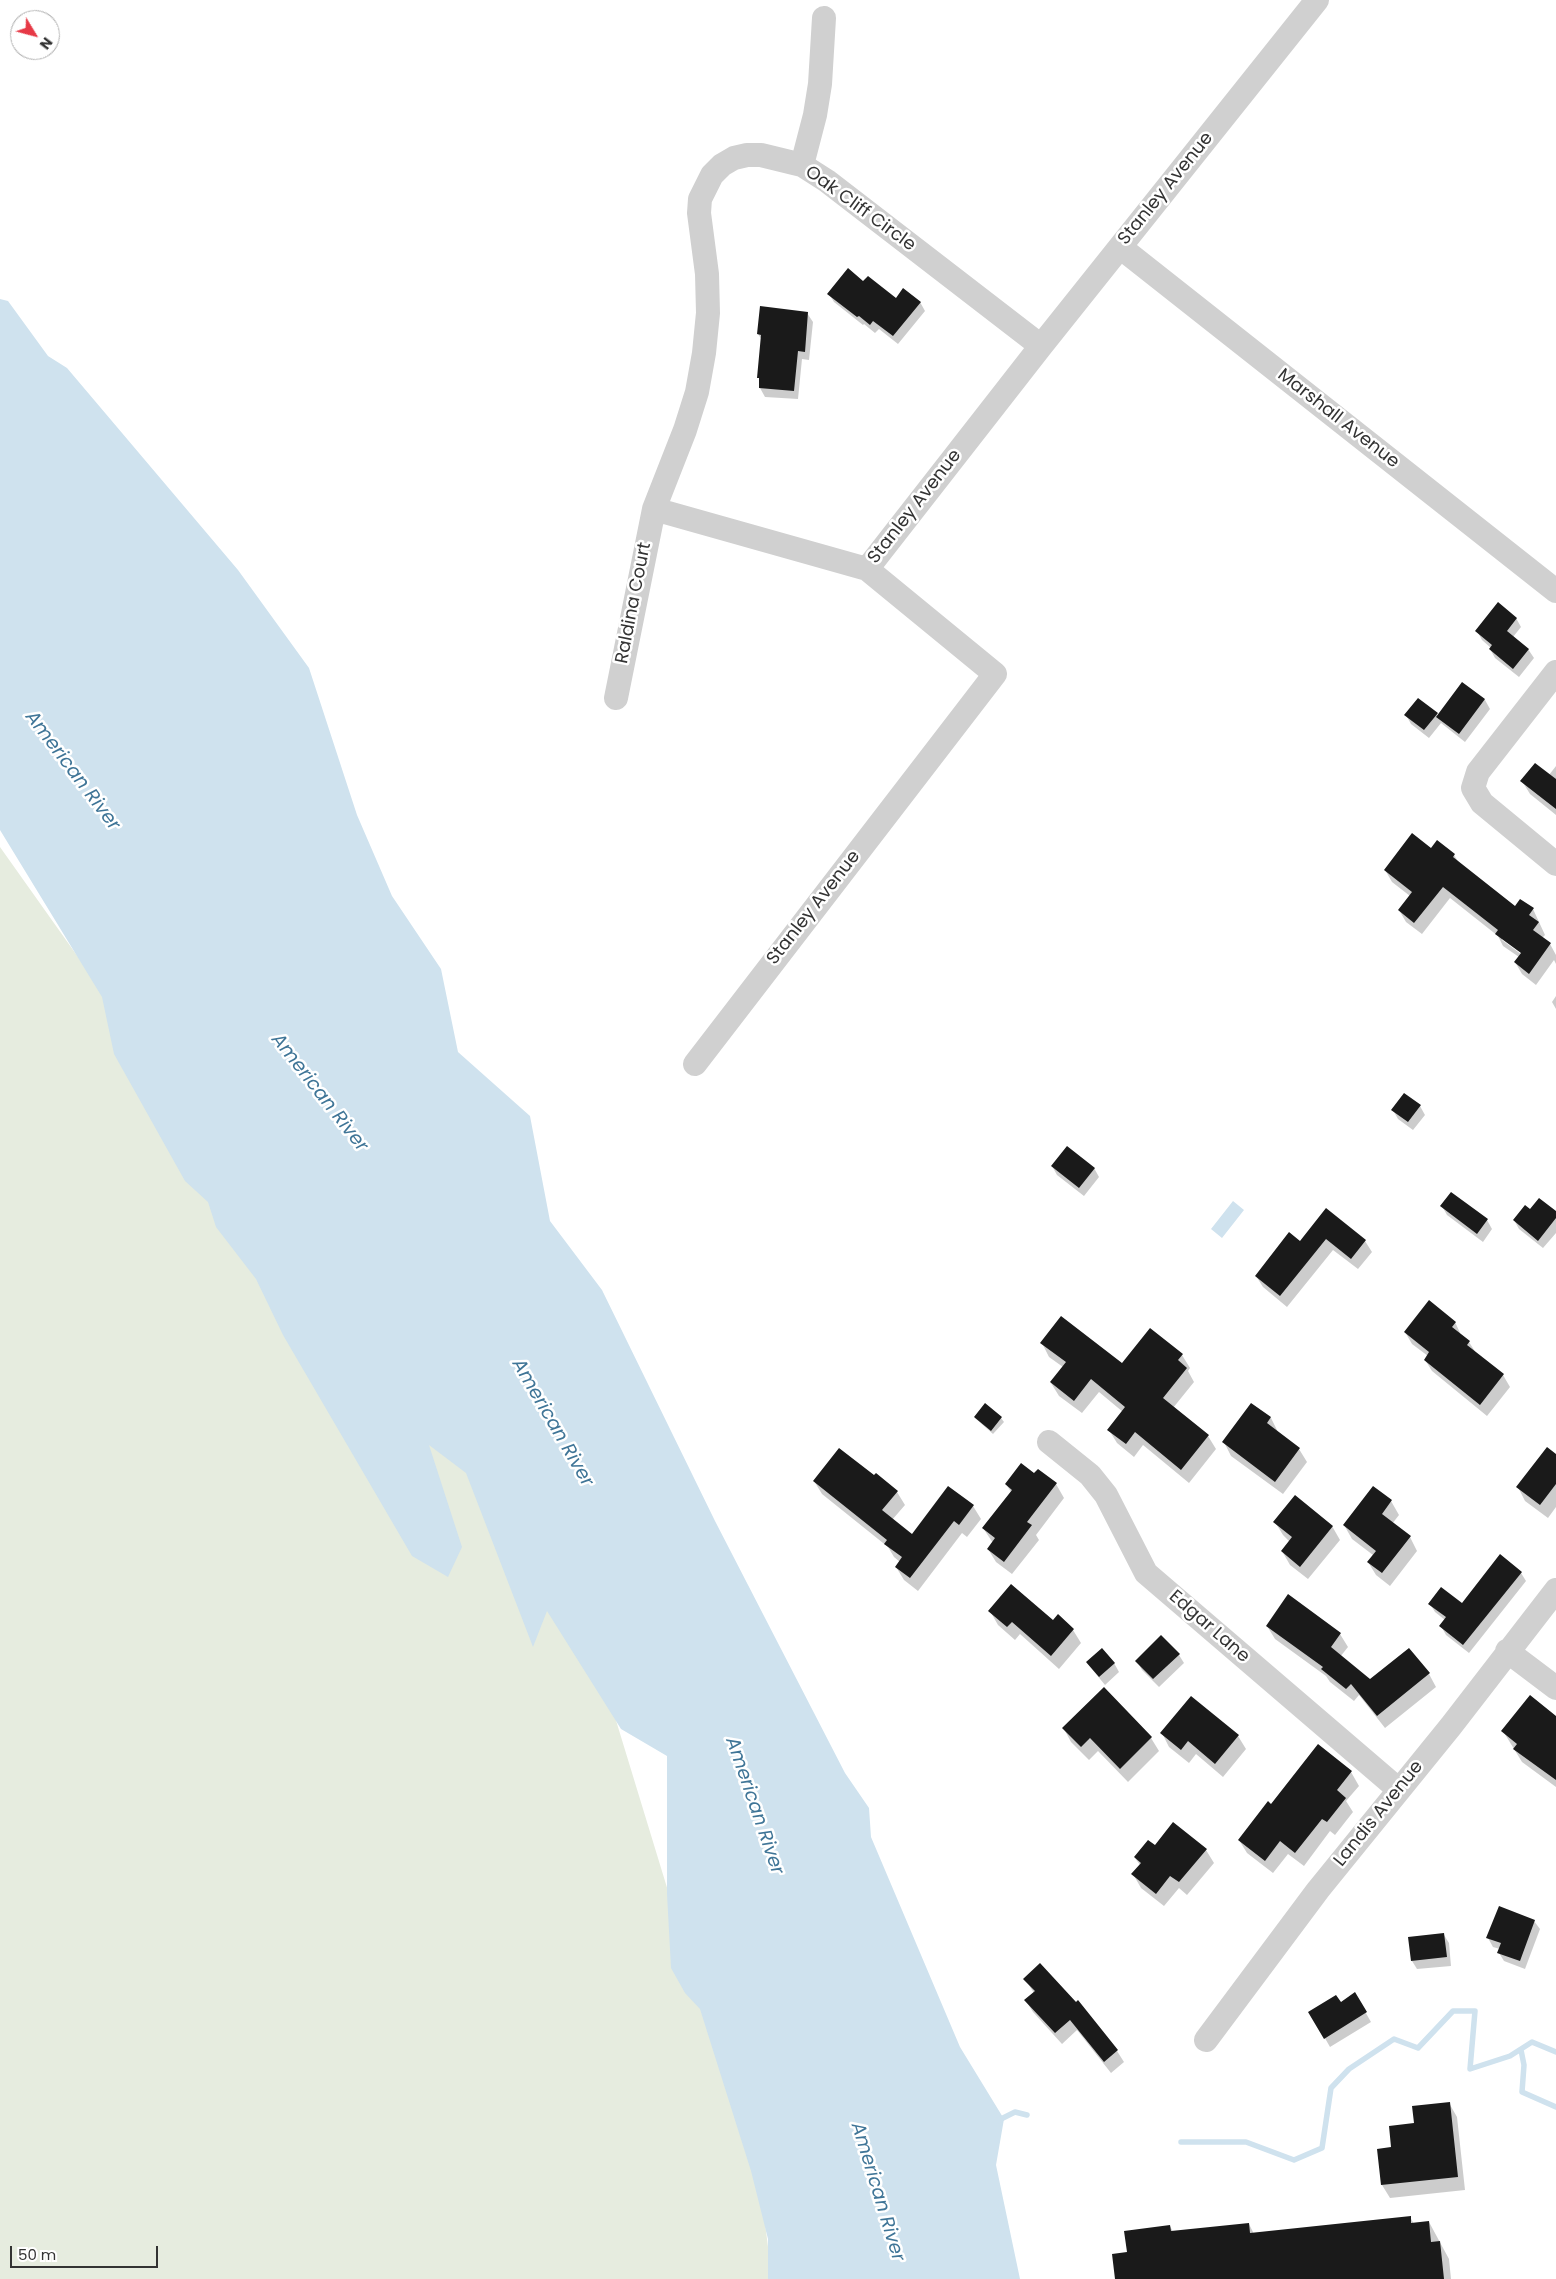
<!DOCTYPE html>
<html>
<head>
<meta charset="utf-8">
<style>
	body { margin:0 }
	#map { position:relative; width:1556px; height:2279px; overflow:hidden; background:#fff; font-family:Poppins,sans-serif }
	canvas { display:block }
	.north { position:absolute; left:10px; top:10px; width:50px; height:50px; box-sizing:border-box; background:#fff; border:1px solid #adadad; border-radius:50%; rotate:127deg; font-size:14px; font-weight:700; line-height:20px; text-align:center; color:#333 }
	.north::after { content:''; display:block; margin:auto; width:18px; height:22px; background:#e63946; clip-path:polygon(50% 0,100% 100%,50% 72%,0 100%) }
	.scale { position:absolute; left:10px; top:2246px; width:148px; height:22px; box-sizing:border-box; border:2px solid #333; border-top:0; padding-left:6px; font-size:15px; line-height:18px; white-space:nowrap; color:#333; -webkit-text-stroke:4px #fff; paint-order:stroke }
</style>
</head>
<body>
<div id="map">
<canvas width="1556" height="2279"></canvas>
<div class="north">N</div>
<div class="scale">50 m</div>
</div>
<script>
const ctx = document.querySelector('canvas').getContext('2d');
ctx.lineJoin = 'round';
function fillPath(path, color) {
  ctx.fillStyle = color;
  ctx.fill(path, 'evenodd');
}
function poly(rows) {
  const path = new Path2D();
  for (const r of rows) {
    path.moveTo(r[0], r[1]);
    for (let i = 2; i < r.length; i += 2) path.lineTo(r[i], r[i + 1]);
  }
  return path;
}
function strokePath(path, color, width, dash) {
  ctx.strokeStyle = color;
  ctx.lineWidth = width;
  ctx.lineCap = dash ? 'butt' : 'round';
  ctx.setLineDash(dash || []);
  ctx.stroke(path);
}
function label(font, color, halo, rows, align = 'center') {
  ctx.font = font + ' Poppins,sans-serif';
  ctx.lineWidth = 5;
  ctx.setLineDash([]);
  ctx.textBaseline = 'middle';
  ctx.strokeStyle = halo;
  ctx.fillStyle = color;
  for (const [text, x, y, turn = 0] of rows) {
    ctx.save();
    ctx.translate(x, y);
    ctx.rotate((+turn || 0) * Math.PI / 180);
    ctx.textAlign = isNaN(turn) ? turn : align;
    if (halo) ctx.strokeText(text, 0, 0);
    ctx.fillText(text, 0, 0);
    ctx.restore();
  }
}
fillPath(poly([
	[0,847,154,1064,411,1349,600,1668,762,2199,772,2279,0,2279]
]), '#e6ecdf');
fillPath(poly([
	[0,299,8,301,48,356,67,368,238,570,309,668,357,815,392,896,441,969,458,1052,530,1116,550,1221,602,1290,715,1521,845,1773,869,1808,871,1837,960,2047,1004,2119,996,2165,1020,2279,768,2279,768,2239,751,2171,700,2009,685,1993,671,1968,667,1894,667,1756,621,1729,547,1611,533,1647,466,1473,429,1445,462,1547,448,1577,412,1556,283,1335,256,1279,216,1227,208,1202,185,1181,114,1054,102,997,0,830],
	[1233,1201,1244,1210,1222,1238,1211,1229]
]), '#cfe2ee');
fillPath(poly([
	[864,282,896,299,920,302,925,311,898,344,879,329,875,333,864,324,863,325,834,302,829,294],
	[807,313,813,322,809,360,802,359,798,399,765,397,760,388,762,340,758,334],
	[1516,618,1521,627,1513,637,1528,649,1534,658,1519,677,1495,658,1490,649,1491,648,1482,640,1477,631],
	[1462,684,1485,700,1490,709,1465,742,1441,723,1429,738,1411,724,1406,715,1437,714,1438,717],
	[1556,766,1556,815,1530,794,1522,781,1549,775],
	[1431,850,1454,855,1459,863,1516,907,1533,909,1545,935,1542,938,1550,944,1556,955,1556,964,1554,960,1536,985,1522,974,1515,962,1519,957,1503,946,1498,936,1450,898,1422,934,1406,922,1399,910,1410,896,1392,882,1385,870],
	[1502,937,1527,955,1525,957,1502,940],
	[1556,996,1556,1009,1552,1002],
	[1420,1106,1425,1115,1413,1130,1398,1119,1393,1110],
	[1052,1166,1094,1168,1099,1177,1084,1196,1057,1175],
	[1451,1193,1487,1220,1492,1229,1483,1242,1447,1215,1442,1206],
	[1326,1210,1365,1241,1372,1252,1358,1269,1333,1250,1287,1307,1263,1287,1256,1276,1301,1243],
	[1530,1211,1556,1213,1556,1233,1543,1248,1519,1229,1514,1220],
	[1455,1322,1461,1335,1469,1342,1476,1353,1503,1375,1510,1387,1487,1416,1432,1371,1425,1360,1428,1356,1412,1344,1405,1332],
	[1151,1330,1182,1355,1190,1368,1188,1371,1194,1382,1173,1408,1208,1436,1216,1449,1189,1483,1143,1445,1134,1457,1117,1443,1109,1430,1123,1412,1099,1392,1082,1413,1059,1396,1051,1383,1063,1367,1049,1357,1042,1343,1123,1364],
	[1252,1404,1271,1418,1278,1432,1299,1449,1307,1462,1283,1494,1231,1456,1224,1442],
	[975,1418,1001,1418,1004,1422,993,1434],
	[1556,1455,1556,1507,1548,1518,1525,1501,1518,1487],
	[1038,1470,1056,1484,1064,1498,1036,1535,1039,1540,1012,1574,996,1562,988,1549,993,1543,983,1528,1011,1492,1006,1484,1034,1475],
	[874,1477,897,1492,905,1505,892,1520,912,1535,973,1506,981,1519,967,1537,962,1533,918,1591,904,1580,896,1567,900,1562,894,1557,888,1547,822,1494,814,1481],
	[1374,1488,1391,1501,1399,1515,1392,1524,1410,1537,1417,1551,1390,1586,1376,1575,1368,1562,1373,1555,1352,1539,1344,1525],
	[1275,1522,1332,1526,1340,1540,1308,1579,1290,1565,1282,1551,1290,1542,1283,1535],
	[1521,1573,1526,1581,1469,1653,1446,1635,1441,1626,1445,1620,1435,1612,1430,1604,1462,1605],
	[990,1611,1053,1622,1058,1616,1073,1630,1081,1643,1059,1669,1020,1634,1015,1640,998,1625],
	[1267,1626,1340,1634,1348,1647,1340,1657,1370,1681,1429,1674,1436,1687,1385,1728,1359,1695,1354,1701,1330,1682,1326,1676,1275,1639],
	[1179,1655,1184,1663,1159,1687,1142,1670,1137,1661],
	[1087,1663,1114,1663,1119,1672,1105,1685],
	[1104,1689,1151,1738,1159,1751,1128,1782,1098,1751,1089,1760,1071,1742,1064,1729],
	[1556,1717,1556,1787,1522,1762,1503,1731],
	[1162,1733,1238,1736,1246,1749,1223,1777,1196,1754,1189,1763,1169,1747],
	[1351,1772,1359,1786,1346,1801,1353,1812,1335,1835,1330,1831,1304,1866,1288,1854,1273,1873,1247,1853,1239,1840,1272,1806],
	[1155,1847,1206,1850,1214,1863,1187,1895,1179,1888,1164,1906,1141,1888,1133,1874,1140,1865,1135,1858],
	[1534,1921,1540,1929,1525,1969,1504,1961,1499,1953,1500,1949,1493,1947,1488,1938],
	[1444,1935,1449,1943,1451,1966,1417,1969,1412,1961],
	[1025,1979,1076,2004,1078,2002,1117,2051,1124,2062,1111,2073,1077,2030,1062,2044,1033,2012,1026,2001,1034,1993],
	[1355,1994,1371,2022,1330,2047,1310,2012,1340,2003],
	[1449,2103,1457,2117,1465,2190,1390,2198,1382,2185,1393,2148,1415,2124],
	[1410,2217,1414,2224,1429,2222,1449,2259,1451,2279,1117,2279,1129,2253,1170,2226,1173,2232,1249,2224,1254,2234]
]), '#0003');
strokePath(poly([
	[1521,2050,1524,2065,1522,2092,1556,2107],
	[997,2121,1015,2112,1027,2115],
	[1181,2142,1246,2142,1294,2160,1322,2148,1331,2088,1349,2069,1394,2039,1418,2048,1453,2011,1475,2011,1470,2069,1510,2056,1532,2042,1556,2052]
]), '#cfe2ee', 5.5);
fillPath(poly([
	[848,268,863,281,868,276,896,298,903,288,921,302,893,336,873,321,870,325,859,316,857,317,827,294],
	[760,306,808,312,805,352,798,351,794,391,759,388,759,378,757,378,761,335,757,334],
	[1498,602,1517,618,1507,631,1529,649,1513,669,1489,649,1492,645,1475,631],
	[1462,682,1485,699,1459,734,1436,717],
	[1418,698,1438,713,1424,730,1404,715],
	[1535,763,1556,779,1556,809,1520,781],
	[1412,833,1431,848,1437,840,1455,854,1453,857,1515,906,1520,899,1534,908,1529,915,1539,922,1533,930,1551,943,1529,974,1514,962,1521,953,1495,934,1498,930,1443,887,1414,923,1398,910,1412,892,1384,870],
	[1404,1093,1421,1105,1408,1122,1391,1110],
	[1067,1146,1095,1168,1079,1188,1051,1166],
	[1451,1192,1488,1219,1477,1234,1440,1206],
	[1539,1198,1556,1211,1556,1218,1538,1241,1513,1220,1525,1205,1530,1209],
	[1326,1208,1366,1240,1351,1259,1326,1239,1280,1296,1255,1276,1289,1232,1300,1241],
	[1429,1300,1456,1322,1452,1327,1470,1341,1467,1345,1504,1374,1480,1405,1424,1360,1429,1352,1404,1332],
	[1061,1316,1122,1363,1150,1328,1183,1354,1178,1360,1187,1368,1163,1398,1209,1435,1181,1470,1135,1432,1126,1444,1107,1430,1125,1407,1091,1379,1074,1401,1050,1382,1066,1362,1040,1343],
	[985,1403,1002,1417,991,1431,974,1417],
	[1251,1403,1271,1417,1267,1423,1300,1448,1275,1482,1222,1442],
	[1547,1447,1556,1454,1556,1484,1540,1505,1516,1487],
	[839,1448,874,1475,876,1473,898,1491,882,1510,912,1534,948,1486,974,1505,959,1525,954,1521,910,1578,895,1567,902,1557,884,1544,887,1540,813,1481],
	[1021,1463,1034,1473,1038,1469,1057,1483,1027,1522,1032,1525,1004,1562,987,1549,995,1538,982,1528,1012,1490,1005,1484],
	[1373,1486,1392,1500,1382,1514,1411,1536,1382,1573,1367,1562,1376,1551,1343,1525],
	[1295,1495,1333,1526,1300,1567,1281,1551,1292,1537,1273,1522],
	[1500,1554,1522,1572,1463,1645,1439,1626,1446,1617,1428,1604,1441,1587,1462,1603],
	[1011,1584,1053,1620,1058,1614,1074,1629,1051,1656,1012,1622,1007,1627,988,1611],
	[1288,1594,1341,1633,1331,1647,1370,1679,1409,1648,1430,1673,1377,1716,1351,1684,1346,1689,1321,1669,1323,1667,1266,1626],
	[1161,1635,1180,1654,1153,1679,1135,1661],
	[1102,1648,1115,1663,1099,1677,1086,1662],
	[1104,1687,1152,1737,1120,1769,1090,1738,1081,1747,1062,1728],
	[1530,1695,1556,1716,1556,1780,1513,1749,1517,1744,1501,1731],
	[1191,1696,1239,1735,1215,1764,1188,1741,1181,1750,1160,1733],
	[1318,1744,1352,1771,1337,1790,1346,1798,1327,1822,1322,1819,1295,1853,1280,1841,1265,1861,1238,1840,1268,1801,1271,1804],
	[1173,1822,1207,1849,1179,1882,1170,1876,1156,1894,1131,1874,1141,1863,1134,1857,1148,1840,1155,1845],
	[1499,1906,1535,1920,1520,1961,1497,1953,1501,1943,1486,1938],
	[1444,1933,1447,1957,1411,1961,1408,1937],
	[1040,1963,1076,2002,1078,2000,1118,2050,1104,2062,1070,2020,1055,2033,1024,2000,1035,1991,1023,1979],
	[1355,1992,1367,2012,1324,2039,1308,2012,1336,1995,1341,2002],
	[1450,2102,1458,2177,1381,2185,1377,2149,1391,2147,1389,2126,1414,2123,1412,2106],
	[1411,2216,1411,2223,1429,2221,1431,2242,1440,2241,1444,2279,1115,2279,1112,2254,1127,2252,1124,2231,1170,2225,1171,2231,1249,2223,1250,2233]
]), '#1a1a1a');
strokePath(poly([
	[802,165,815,115,820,84,824,18],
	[1120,247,1556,591],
	[654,509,867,569,995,674,695,1064],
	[867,569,1041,346,1317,0],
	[1556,672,1478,772,1473,788,1482,803,1556,864],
	[616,698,654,509,685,430,697,392,704,353,708,313,707,274,699,213,700,199,712,175,722,165,734,158,747,155,761,155,802,165,827,181,1041,346],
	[1049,1442,1090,1475,1106,1495,1146,1573,1398,1789],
	[1507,1651,1556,1688],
	[1206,2040,1318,1890,1451,1726,1556,1590]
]), '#d0d0d0', 24);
label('18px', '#333', '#fff', [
	["Stanley Avenue",1166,189,-51],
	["Oak Cliff Circle",860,209,36],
	["Marshall Avenue",1338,419,38],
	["Stanley Avenue",915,507,-52],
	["Raldina Court",634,603,-79],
	["Stanley Avenue",814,908,-52],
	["Edgar Lane",1209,1627,41],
	["Landis Avenue",1379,1814,-51]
]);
label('italic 19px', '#3f7597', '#fff', [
	["American River",72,771,53],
	["American River",319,1093,52],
	["American River",552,1423,60],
	["American River",754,1806,71],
	["American River",877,2192,73]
]);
</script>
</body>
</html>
